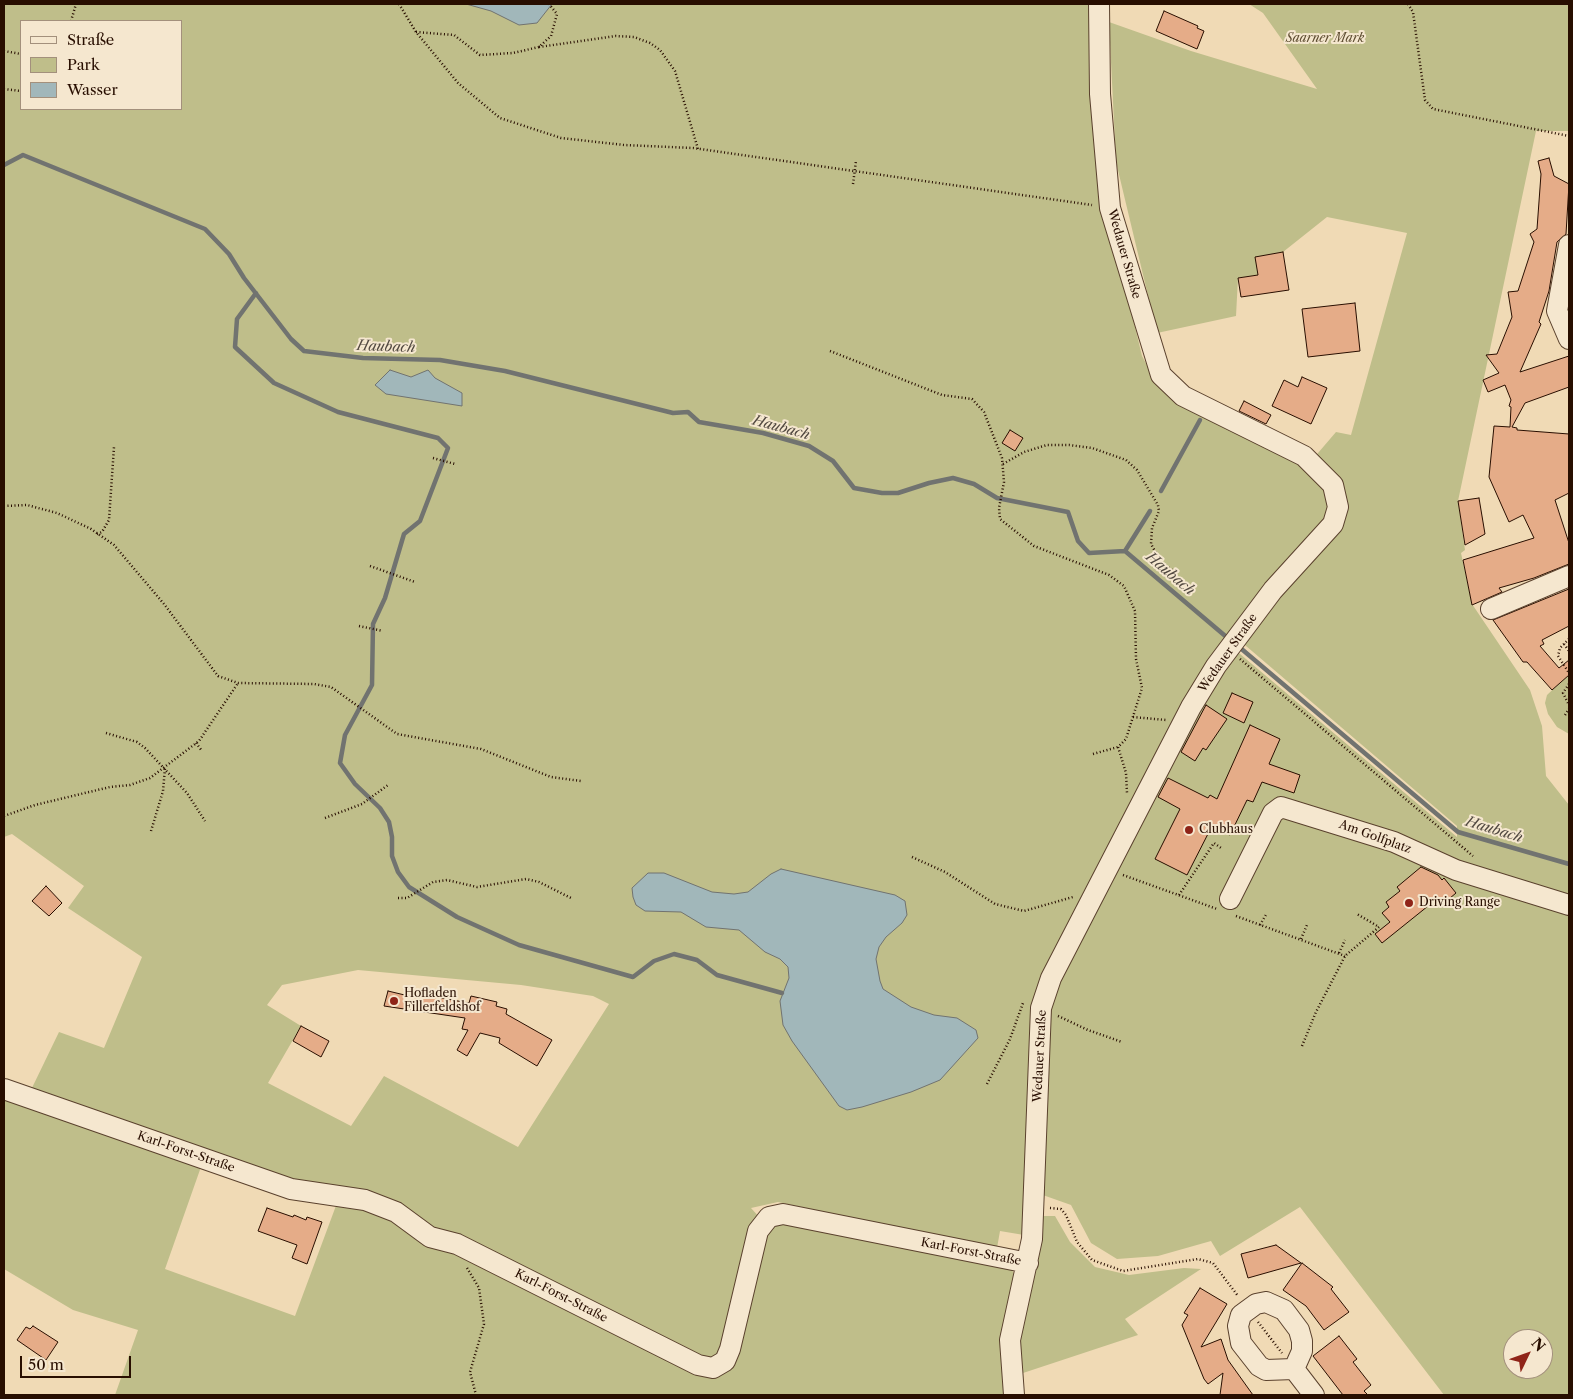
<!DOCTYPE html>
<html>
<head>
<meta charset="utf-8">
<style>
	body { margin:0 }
	#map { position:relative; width:1573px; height:1399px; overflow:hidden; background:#f0dab5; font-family:"Libre Caslon Text",serif }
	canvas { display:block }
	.frame { position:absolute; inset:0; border:5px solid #280e00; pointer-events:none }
	.legend { position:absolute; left:20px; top:20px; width:162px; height:90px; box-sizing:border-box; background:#f5e7cf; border:1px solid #a3907c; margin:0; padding:6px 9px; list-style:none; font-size:15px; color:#280e00 }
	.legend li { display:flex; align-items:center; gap:10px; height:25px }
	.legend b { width:25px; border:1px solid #a3907c }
	.north { position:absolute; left:1503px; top:1329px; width:50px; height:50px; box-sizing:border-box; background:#f5e7cf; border:1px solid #a3907c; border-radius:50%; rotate:48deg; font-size:14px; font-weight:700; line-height:20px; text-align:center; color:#280e00 }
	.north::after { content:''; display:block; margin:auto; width:18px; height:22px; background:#8f2418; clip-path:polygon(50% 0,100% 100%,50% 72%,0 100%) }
	.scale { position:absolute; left:20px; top:1356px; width:111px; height:22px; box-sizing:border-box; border:2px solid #280e00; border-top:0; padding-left:6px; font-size:15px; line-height:18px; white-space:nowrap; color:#280e00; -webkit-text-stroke:4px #f5e7cf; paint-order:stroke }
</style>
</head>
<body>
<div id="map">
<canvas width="1573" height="1399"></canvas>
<div class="frame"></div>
<ul class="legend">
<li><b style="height:6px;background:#f5e7cf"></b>Straße</li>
<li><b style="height:14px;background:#bfbe8a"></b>Park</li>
<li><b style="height:14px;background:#a1b7ba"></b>Wasser</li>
</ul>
<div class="north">N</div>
<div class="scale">50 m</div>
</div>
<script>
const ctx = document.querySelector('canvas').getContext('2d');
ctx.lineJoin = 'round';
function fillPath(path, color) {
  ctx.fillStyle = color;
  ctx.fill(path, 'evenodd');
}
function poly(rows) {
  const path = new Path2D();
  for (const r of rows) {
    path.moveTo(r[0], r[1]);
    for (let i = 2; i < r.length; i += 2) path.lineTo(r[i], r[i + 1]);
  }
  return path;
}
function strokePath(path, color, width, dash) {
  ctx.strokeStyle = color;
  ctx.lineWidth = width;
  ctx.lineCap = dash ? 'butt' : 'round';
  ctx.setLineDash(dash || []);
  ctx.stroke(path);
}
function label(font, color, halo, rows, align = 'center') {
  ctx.font = font + ' "Libre Caslon Text",serif';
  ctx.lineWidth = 4;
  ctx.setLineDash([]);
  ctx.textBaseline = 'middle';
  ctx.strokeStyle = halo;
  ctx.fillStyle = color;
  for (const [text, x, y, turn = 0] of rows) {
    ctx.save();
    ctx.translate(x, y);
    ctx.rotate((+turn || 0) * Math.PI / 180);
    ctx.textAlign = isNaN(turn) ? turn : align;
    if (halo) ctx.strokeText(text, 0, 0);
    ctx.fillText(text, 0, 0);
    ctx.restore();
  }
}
fillPath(poly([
	[4,4,1090,4,1108,214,1142,356,1158,386,1179,405,1306,467,1336,432,1351,435,1407,233,1327,217,1283,252,1256,257,1258,275,1238,278,1236,316,1157,333,1116,162,1109,22,1191,51,1317,89,1263,13,1249,4,1569,4,1569,131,1536,131,1458,501,1465,550,1461,553,1472,604,1530,690,1542,726,1546,776,1569,805,1569,1395,1444,1395,1300,1207,1220,1256,1211,1241,1158,1256,1117,1259,1091,1243,1071,1205,1040,1194,1024,1235,1000,1231,997,1248,778,1202,751,1208,770,1229,785,1222,1010,1268,1017,1277,1007,1395,115,1395,138,1330,73,1310,4,1269,4,1099,202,1164,165,1269,295,1316,337,1203,287,1182,30,1092,59,1032,104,1048,142,957,68,908,84,886,12,834,4,837],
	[21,21,181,21,181,109,21,109],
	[1232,634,1457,826,1457,837,1227,643],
	[358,970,521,985,593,996,609,1004,518,1147,384,1076,351,1126,268,1083,301,1026,267,1005,282,985],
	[1513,1339,1543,1339,1543,1369,1513,1369],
	[1569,674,1569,734,1557,727,1548,714,1545,703,1547,695],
	[1038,1216,1055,1216,1070,1242,1095,1267,1129,1275,1184,1268,1201,1269,1125,1319,1138,1335,1017,1375,1014,1345]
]), '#bfbe8a');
const water = poly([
	[466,4,552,4,537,23,519,25,491,11,466,4],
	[390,370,411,377,428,370,435,378,462,393,462,406,386,394,375,385,390,370],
	[781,869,895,895,905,901,907,915,902,923,886,937,879,947,876,959,880,981,883,989,911,1007,934,1015,957,1018,976,1030,978,1038,940,1080,911,1092,862,1107,847,1110,839,1106,792,1041,783,1025,780,1001,789,978,788,967,780,959,765,952,739,930,706,927,681,912,645,911,636,905,633,897,632,888,648,873,664,873,712,892,734,894,748,892,771,874,781,869]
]);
fillPath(water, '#a1b7ba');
strokePath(water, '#717370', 1);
strokePath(poly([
	[4,165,23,155,205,229,229,254,244,278,291,339,304,351,363,358,440,360,505,371,673,413,688,412,699,422,763,433,809,446,833,461,854,488,882,493,898,493,929,483,953,478,974,484,997,498,1068,512,1078,541,1089,553,1125,551,1230,640],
	[256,293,237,319,235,347,274,383,338,412,438,438,448,448,420,521,404,534,385,598,373,624,372,685,345,735,340,763,355,784,380,808,389,822,392,837,392,856,398,872,409,887,457,917,519,945,633,977,654,961,674,954,697,960,717,975,782,993],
	[1161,491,1200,420],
	[1125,551,1150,511],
	[1238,646,1458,832,1569,864]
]), '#717370', 4.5);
const building = poly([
	[1164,11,1198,26,1197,28,1204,31,1197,49,1156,31,1164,11],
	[1549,158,1554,176,1569,184,1566,234,1557,242,1549,291,1539,322,1541,324,1520,372,1569,356,1569,387,1525,403,1512,427,1517,428,1517,430,1569,434,1569,493,1555,500,1569,543,1569,564,1534,578,1499,588,1502,592,1472,605,1463,560,1534,538,1523,515,1509,522,1489,477,1494,426,1510,427,1511,407,1509,406,1511,400,1505,385,1488,392,1483,380,1499,373,1486,355,1497,354,1512,317,1508,292,1518,291,1534,242,1530,234,1537,229,1541,174,1538,161,1549,158],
	[1283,252,1289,290,1241,297,1238,278,1258,275,1255,257,1283,252],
	[1355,303,1360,351,1308,357,1302,309,1355,303],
	[1302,377,1327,388,1311,424,1272,406,1284,380,1298,387,1302,377],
	[1244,401,1271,415,1266,424,1239,411,1244,401],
	[1010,430,1023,438,1015,451,1002,443,1010,430],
	[1479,498,1485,534,1465,545,1458,501,1479,498],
	[1569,589,1569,626,1542,640,1544,644,1540,646,1559,668,1569,660,1569,675,1552,690,1527,662,1523,662,1493,620,1569,589],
	[1232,693,1253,702,1244,723,1223,713,1232,693],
	[1206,705,1227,719,1206,750,1203,748,1195,761,1181,752,1206,705],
	[1250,725,1280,739,1269,764,1300,775,1294,793,1262,782,1253,802,1247,800,1230,835,1212,826,1187,875,1155,859,1180,809,1158,797,1168,778,1208,798,1210,795,1217,799,1250,725],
	[1421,867,1438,875,1442,880,1444,878,1456,893,1443,904,1438,898,1382,943,1375,934,1390,922,1382,913,1389,907,1386,902,1400,891,1397,887,1421,867],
	[46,886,62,903,49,916,32,901,46,886],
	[388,991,413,997,413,993,469,1003,471,996,497,1002,496,1006,507,1009,506,1014,552,1040,537,1066,499,1043,500,1038,480,1033,467,1056,457,1050,468,1030,462,1029,465,1018,384,1006,388,991],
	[301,1026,329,1041,321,1057,293,1041,301,1026],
	[267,1208,293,1217,294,1215,306,1220,307,1217,322,1222,307,1264,292,1258,297,1245,258,1231,267,1208],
	[1276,1245,1301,1263,1248,1278,1241,1254,1276,1245],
	[1302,1263,1333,1287,1331,1289,1349,1312,1324,1330,1306,1306,1283,1290,1302,1263],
	[1200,1288,1227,1304,1201,1347,1221,1339,1228,1360,1253,1395,1220,1395,1223,1373,1208,1384,1204,1379,1182,1325,1188,1315,1184,1313,1200,1288],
	[33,1326,58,1342,46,1360,17,1340,26,1327,30,1329,33,1326],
	[1339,1336,1357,1359,1353,1362,1371,1385,1364,1391,1368,1395,1343,1395,1313,1356,1339,1336]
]);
fillPath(building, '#e5ac88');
strokePath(building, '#280e00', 1);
const minor = poly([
	[1569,245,1557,311,1569,339],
	[1491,609,1569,576],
	[1230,899,1273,813,1281,807,1394,842,1456,870,1569,905],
	[4,1089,291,1189,365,1200,396,1212,430,1237,457,1244,698,1365,713,1368,725,1361,730,1349,758,1231,769,1217,783,1214,1028,1263],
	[1266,1302,1284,1310,1299,1330,1302,1341,1302,1351,1294,1369,1266,1370,1259,1366,1241,1343,1238,1326,1241,1315,1256,1304,1266,1302],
	[1294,1369,1314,1395],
	[1014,1395,1010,1340,1032,1239,1041,1008,1051,978,1191,707,1216,666,1273,590,1333,524,1338,507,1333,485,1304,456,1183,396,1161,375,1110,208,1100,94,1099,4]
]);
strokePath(minor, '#5a412d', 22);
strokePath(poly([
	[399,4,416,32,458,83,500,118,561,138,624,145,693,148,1092,205],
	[1408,4,1413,12,1425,100,1433,109,1569,136],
	[71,21,76,4],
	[416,32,454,35,480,55,513,53,539,47,551,36,557,14,549,4],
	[539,47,616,36,634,37,650,43,660,50,675,71,698,149],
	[4,51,21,54],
	[4,89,21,91],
	[853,184,856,161],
	[830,351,942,395,972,399,984,412,1002,458,1004,482,999,508,1000,519,1034,546,1109,575,1124,586,1135,611,1136,659,1142,688,1126,739,1118,747,1126,773,1127,793],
	[433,458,455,464],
	[1003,464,1024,452,1047,445,1069,445,1092,448,1126,460,1137,470,1158,505,1159,511,1152,528,1151,544,1161,562,1172,570],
	[4,506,27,505,57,513,91,529,114,545,164,604,218,676,238,683,314,684,331,687,397,734,481,749,551,777,581,781],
	[97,534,102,532,109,520,114,447],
	[370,566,415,582],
	[359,626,383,631],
	[1569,639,1560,648,1558,656,1569,673],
	[1564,644,1569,651],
	[1240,659,1473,856],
	[1569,684,1563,693,1569,705],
	[1565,715,1569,709],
	[1133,717,1166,720],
	[106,733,137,742,145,748,187,793,205,821],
	[196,743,202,751],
	[1093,754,1118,747],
	[4,816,35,805,110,787,130,785,150,778,199,741,238,683],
	[325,818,362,804,388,785],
	[151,831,163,791,165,768],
	[912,857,945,872,995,904,1024,911,1073,897],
	[1123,875,1217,909],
	[1179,895,1214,843,1221,848],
	[398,898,407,898,433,882,447,880,477,887,526,879,539,882,571,898],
	[1236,916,1345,956],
	[1260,925,1267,913],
	[1301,939,1307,925],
	[1339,953,1345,940],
	[1058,1016,1088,1030,1122,1042],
	[1302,1046,1316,1012,1345,956,1379,927,1357,914],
	[987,1084,1010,1039,1023,1003],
	[1050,1208,1061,1209,1066,1215,1077,1242,1092,1260,1123,1271,1198,1259,1213,1263,1238,1296],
	[467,1268,479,1288,484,1324,470,1372,476,1395],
	[1258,1322,1282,1353]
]), '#280e00', 2.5, [1, 2.5]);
strokePath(minor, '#f5e7cf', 20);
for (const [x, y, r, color] of [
	[1189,830,5,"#8f2418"],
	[1409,903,5,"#8f2418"],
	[394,1001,5,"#8f2418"]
]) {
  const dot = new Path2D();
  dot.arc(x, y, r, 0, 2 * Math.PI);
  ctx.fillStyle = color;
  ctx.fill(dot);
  strokePath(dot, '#f5e7cf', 2);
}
label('italic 12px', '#5d4c30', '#f5e7cf', [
	["Saarner Mark",1325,39]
]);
label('12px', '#280e00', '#f5e7cf', [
	["Wedauer Straße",1124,254,74],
	["Wedauer Straße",1228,653,-55],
	["Am Golfplatz",1375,837,20],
	["Wedauer Straße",1040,1056,-87],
	["Karl-Forst-Straße",186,1152,19],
	["Karl-Forst-Straße",971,1252,11],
	["Karl-Forst-Straße",561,1296,27]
]);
label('12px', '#280e00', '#f5e7cf', [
	["Clubhaus",1199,830],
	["Driving Range",1419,903],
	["Hofladen",404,994],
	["Fillerfeldshof",404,1008]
], 'left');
label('italic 14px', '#524941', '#f5e7cf', [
	["Haubach",386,347,2],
	["Haubach",781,428,15],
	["Haubach",1170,574,40],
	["Haubach",1494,830,17]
]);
</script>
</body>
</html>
